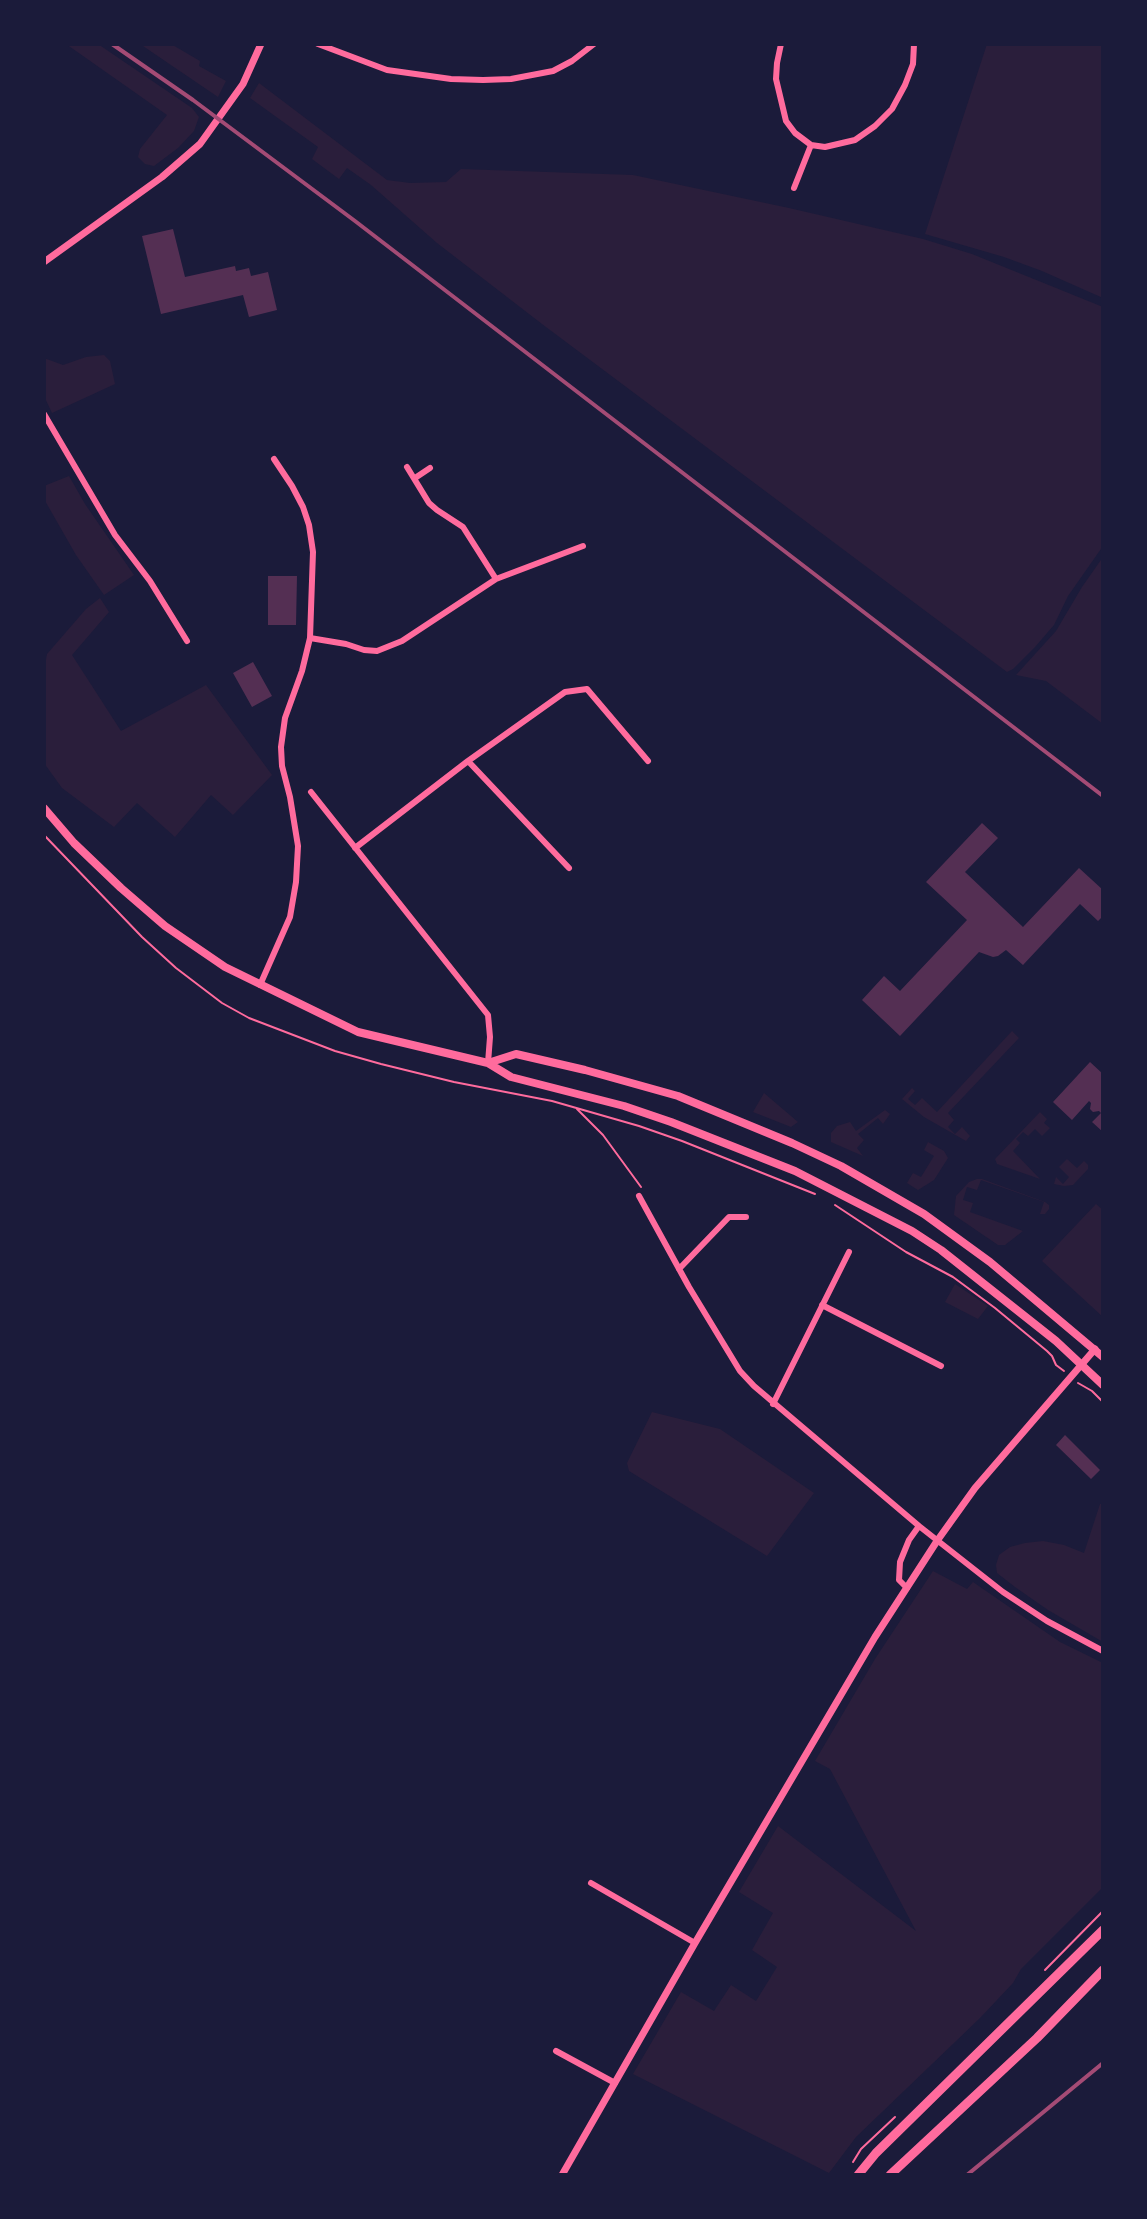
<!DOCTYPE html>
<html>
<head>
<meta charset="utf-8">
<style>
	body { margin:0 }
	#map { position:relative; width:1147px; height:2219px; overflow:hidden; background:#1b1b3a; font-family:Barlow,sans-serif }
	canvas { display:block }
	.frame { position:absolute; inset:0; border:46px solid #1b1b3a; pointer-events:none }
</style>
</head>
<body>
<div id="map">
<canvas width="1147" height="2219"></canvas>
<div class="frame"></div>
</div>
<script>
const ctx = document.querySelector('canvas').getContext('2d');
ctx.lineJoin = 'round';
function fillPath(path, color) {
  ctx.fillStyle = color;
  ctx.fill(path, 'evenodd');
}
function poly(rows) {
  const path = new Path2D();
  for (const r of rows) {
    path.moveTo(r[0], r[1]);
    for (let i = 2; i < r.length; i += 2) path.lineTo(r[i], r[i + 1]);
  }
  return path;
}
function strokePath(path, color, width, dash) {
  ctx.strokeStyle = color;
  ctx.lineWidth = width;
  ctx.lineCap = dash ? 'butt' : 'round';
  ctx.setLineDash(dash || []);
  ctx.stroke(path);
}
fillPath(poly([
	[66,44,98,44,192,108,199,117,194,131,178,148,154,166,145,164,138,157,140,149,167,115],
	[140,44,171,44,200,61,199,66,226,81,218,97],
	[987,44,1103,44,1103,298,1042,271,1004,257,925,234],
	[259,83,387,180,410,183,446,182,461,169,633,175,789,208,923,239,972,254,1103,307,1103,546,1068,596,1054,625,1035,647,1013,669,1007,672,542,324,437,243,371,185,347,168,339,179,312,159,318,147,250,98],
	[104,355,110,361,115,384,52,413,44,396,44,358,63,365,86,357],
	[69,476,85,504,134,575,104,595,76,555,44,499,44,486],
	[1103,557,1103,724,1046,681,1016,675,1056,631,1082,587],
	[100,598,109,612,72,655,121,731,206,685,272,775,233,815,211,795,175,837,137,803,114,827,62,788,44,763,44,671,47,654,86,609],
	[1012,1031,1019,1038,948,1113,954,1120,948,1127,955,1134,962,1127,970,1136,966,1141,924,1117,902,1099,912,1088,915,1091,908,1099,915,1105,922,1098,937,1112],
	[764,1093,798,1122,791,1127,753,1112],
	[885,1110,890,1114,883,1124,878,1118,858,1134,864,1140,857,1148,863,1156,831,1142,831,1133,837,1126,850,1122,856,1131],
	[1040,1112,1047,1119,1044,1123,1050,1128,1042,1136,1035,1129,1028,1136,1023,1132,1016,1139,1020,1143,1013,1151,1040,1179,997,1164,995,1159],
	[928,1142,944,1151,948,1158,934,1180,918,1190,907,1183,913,1173,921,1177,934,1156,924,1150],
	[1067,1159,1077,1168,1084,1161,1088,1165,1088,1169,1073,1185,1064,1186,1054,1184,1056,1177,1063,1184,1069,1177,1059,1167],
	[977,1179,982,1179,1045,1202,1049,1205,1049,1209,1045,1214,1040,1214,1044,1202,981,1180,977,1190,967,1187,963,1200,973,1203,970,1212,1023,1231,1005,1245,998,1245,954,1215,956,1196,969,1182],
	[1096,1204,1103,1210,1103,1317,1042,1261],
	[955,1284,988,1306,978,1319,945,1302],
	[652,1412,720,1429,814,1493,767,1556,629,1471,627,1463],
	[1100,1504,1103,1504,1103,1642,1048,1610,1015,1587,997,1573,996,1565,999,1555,1010,1547,1025,1543,1043,1541,1064,1545,1084,1553],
	[933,1571,967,1589,973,1582,1060,1642,1103,1663,1103,1887,1021,1969,1013,1983,980,2018,856,2137,829,2173,633,2074,681,1992,714,2011,731,1985,756,2001,777,1967,752,1950,773,1913,739,1892,778,1826,916,1931,830,1769,815,1761,875,1659]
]), '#2a1e3b');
fillPath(poly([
	[173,229,185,277,235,266,236,271,249,268,251,276,268,272,277,310,249,317,243,295,161,314,142,236],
	[268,576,297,576,296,625,268,625],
	[253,662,272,696,252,707,233,673],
	[982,823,998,838,965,872,1023,927,1079,868,1103,890,1103,916,1098,921,1080,904,1023,965,1006,950,998,956,993,957,979,952,900,1036,862,1000,884,976,900,991,967,920,926,882],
	[1090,1062,1103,1074,1103,1132,1092,1122,1101,1113,1099,1111,1093,1112,1090,1109,1091,1103,1089,1101,1072,1120,1053,1102],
	[1065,1435,1100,1470,1091,1479,1056,1445]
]), '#542f53');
strokePath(poly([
	[44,835,142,937,176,968,222,1003,249,1018,335,1051,381,1064,454,1082,552,1101,639,1126,682,1141,815,1194],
	[577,1109,603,1135,641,1187],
	[835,1205,906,1252,953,1277,995,1308,1047,1351,1052,1356,1056,1365,1064,1371],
	[1078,1383,1092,1391,1103,1402],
	[1045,1970,1103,1911],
	[853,2162,861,2149,895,2117]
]), '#ff6b9d', 2);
strokePath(poly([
	[318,44,387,70,451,79,483,80,511,79,553,71,572,61,594,44],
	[781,44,777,63,776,79,786,121,795,133,811,145,825,147,855,140,875,126,892,109,905,85,913,64,914,44],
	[794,188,811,145],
	[44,414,115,535,150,581,187,641],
	[407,467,429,503,437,510,463,527,496,579],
	[415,478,430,468],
	[310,638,346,644,364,650,377,651,402,641,496,579,583,546],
	[468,761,569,868],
	[311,792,488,1015,490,1037,488,1063],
	[355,848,468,761,565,692,587,689,648,761],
	[260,985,290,917,296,882,298,846,290,797,282,766,281,747,285,718,302,671,310,638,313,552,309,525,303,507,292,486,274,459],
	[639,1196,689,1287,740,1371,754,1386,919,1526,1003,1592,1047,1621,1103,1651],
	[679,1269,729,1217,746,1217],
	[822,1305,941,1366],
	[773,1404,849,1252],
	[907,1588,899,1580,900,1562,909,1540,919,1526],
	[591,1883,695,1943],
	[556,2051,615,2083]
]), '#ff6b9d', 6);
strokePath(poly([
	[44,262,162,177,200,144,243,84,261,44],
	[562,2175,695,1943,875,1637,937,1541,975,1488,1095,1349]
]), '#ff6b9d', 7);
strokePath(poly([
	[44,808,74,843,121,888,165,926,225,967,358,1032,488,1063,511,1077,624,1106,671,1122,795,1171,912,1231,941,1250,1056,1341,1103,1385],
	[488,1063,516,1054,585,1070,678,1096,792,1143,841,1166,924,1214,990,1262,1103,1357]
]), '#ff6b9d', 8);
strokePath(poly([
	[858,2175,876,2153,1103,1930],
	[890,2175,1037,2038,1103,1970]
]), '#ff6b9d', 9);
strokePath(poly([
	[112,44,193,100,355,221,1103,796],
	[967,2175,1103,2063]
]), '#a44b75', 4);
</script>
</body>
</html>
